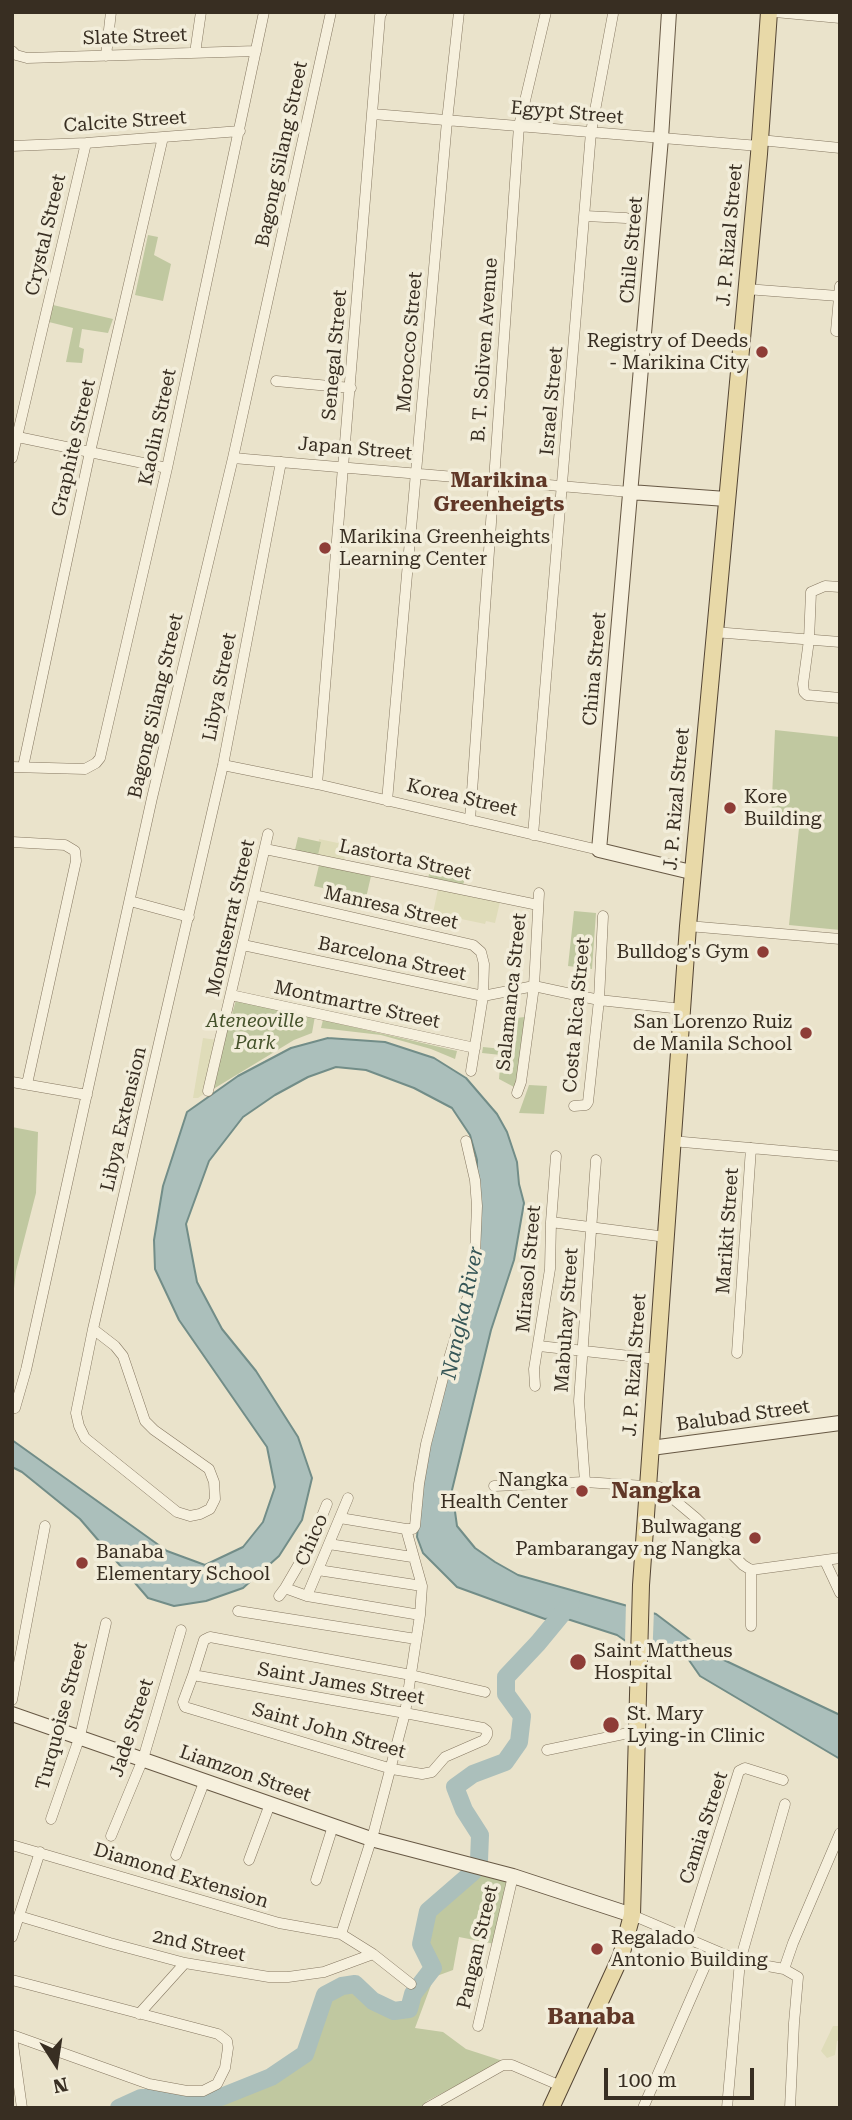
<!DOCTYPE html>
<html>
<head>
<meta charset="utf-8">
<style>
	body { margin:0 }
	#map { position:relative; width:852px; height:2120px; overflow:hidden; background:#eae3cb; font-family:"Roboto Serif",serif }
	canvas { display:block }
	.frame { position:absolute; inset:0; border:14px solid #382e22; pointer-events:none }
	.north { position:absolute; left:21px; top:2029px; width:70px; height:70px; -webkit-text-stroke:5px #f2edda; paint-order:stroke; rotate:168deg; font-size:19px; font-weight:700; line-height:28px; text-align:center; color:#382e22 }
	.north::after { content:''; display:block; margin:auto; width:24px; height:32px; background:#382e22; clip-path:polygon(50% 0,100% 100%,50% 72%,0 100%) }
	.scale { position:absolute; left:604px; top:2068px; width:150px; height:32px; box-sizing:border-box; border:4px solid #382e22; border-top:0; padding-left:9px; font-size:21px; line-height:24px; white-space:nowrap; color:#382e22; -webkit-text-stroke:5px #f2edda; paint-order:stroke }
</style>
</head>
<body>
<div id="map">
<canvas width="852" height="2120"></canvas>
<div class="frame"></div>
<div class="north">N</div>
<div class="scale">100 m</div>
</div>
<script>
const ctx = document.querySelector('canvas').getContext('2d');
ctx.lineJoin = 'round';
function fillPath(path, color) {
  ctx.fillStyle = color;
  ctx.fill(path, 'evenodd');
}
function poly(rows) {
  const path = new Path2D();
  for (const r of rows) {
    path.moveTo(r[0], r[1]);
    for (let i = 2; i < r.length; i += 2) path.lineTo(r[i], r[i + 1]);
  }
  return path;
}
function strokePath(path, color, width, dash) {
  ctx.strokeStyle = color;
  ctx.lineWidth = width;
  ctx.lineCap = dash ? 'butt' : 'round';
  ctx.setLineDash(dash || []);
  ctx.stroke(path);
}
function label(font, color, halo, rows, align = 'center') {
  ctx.font = font + ' "Roboto Serif",serif';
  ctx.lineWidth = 7;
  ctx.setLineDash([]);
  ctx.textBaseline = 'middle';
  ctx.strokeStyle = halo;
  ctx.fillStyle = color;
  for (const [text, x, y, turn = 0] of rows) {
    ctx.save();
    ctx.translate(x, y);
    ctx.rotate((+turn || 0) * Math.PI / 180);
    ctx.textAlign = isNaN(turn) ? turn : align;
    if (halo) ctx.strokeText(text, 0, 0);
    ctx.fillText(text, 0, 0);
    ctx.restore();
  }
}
fillPath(poly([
	[319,839,347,845,344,861,318,855],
	[438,889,500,902,495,923,486,921,485,924,433,913],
	[203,1038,217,1040,205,1093,198,1098,193,1098],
	[833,2026,840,2026,840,2040,837,2041,835,2055,827,2058,821,2051]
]), '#dfdcb9');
fillPath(poly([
	[148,235,158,237,154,255,171,264,163,301,135,295],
	[53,305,113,319,108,333,82,329,79,347,84,349,82,363,66,362,73,328,49,322],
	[775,730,840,737,840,930,789,925,799,828,771,820],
	[298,837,321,842,318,855,295,850],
	[431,864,466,872,463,886,428,879],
	[319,865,371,876,366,898,314,886],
	[574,911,596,913,592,969,568,966],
	[236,1000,315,1016,312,1033,294,1040,210,1091],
	[525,1017,518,1080,514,1087,499,1079,501,1055,482,1053,483,1047,502,1049,506,1019],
	[323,1020,457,1051,455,1059,431,1049,381,1035,321,1028],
	[529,1085,547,1086,544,1114,519,1113],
	[12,1127,38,1132,36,1193,16,1271,12,1306],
	[479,1875,508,1881,495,1944,459,1937,453,1970,434,1977,415,2028,443,2032,466,2049,503,2061,427,2101,421,2108,157,2108,154,2106,207,2106,241,2096,307,2060,322,2026,327,2000,342,1989,351,1987,394,2017,411,2015,435,1968,425,1941,432,1913]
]), '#c0c8a0');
const water = poly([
	[328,1038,385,1042,434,1058,466,1078,497,1114,507,1132,517,1162,519,1184,524,1203,514,1260,491,1330,452,1490,457,1526,475,1548,495,1562,518,1575,656,1614,705,1651,840,1715,840,1759,700,1676,684,1653,652,1659,617,1635,561,1617,545,1619,457,1587,423,1553,417,1537,421,1486,433,1405,476,1276,477,1160,470,1135,452,1108,414,1088,366,1070,336,1067,308,1077,275,1095,243,1117,209,1161,186,1224,197,1282,222,1329,256,1371,298,1437,312,1478,302,1520,279,1556,243,1588,206,1601,174,1606,148,1598,80,1519,22,1472,12,1467,12,1440,167,1551,205,1565,243,1547,263,1522,275,1487,267,1447,179,1320,155,1269,154,1240,163,1186,187,1112,238,1076,291,1048,328,1038]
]);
fillPath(water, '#abbfbb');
strokePath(water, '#728d88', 2);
fillPath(poly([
	[626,1602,654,1609,652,1663,625,1644]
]), '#eae3cb');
strokePath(poly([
	[479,1861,480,1835,464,1810,455,1787,473,1774,505,1762,519,1742,522,1716,506,1694,506,1677,538,1643,571,1603],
	[119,2108,141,2098,221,2097,271,2077,305,2054,325,1995,342,1986,355,1984,373,2001,394,2011,409,2009,413,1994,433,1968,421,1944,428,1911,473,1872]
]), '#abbfbb', 18);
const street = poly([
	[775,12,840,18],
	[12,51,16,55,27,58,256,51],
	[195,53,201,12],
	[106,56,111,12],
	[373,114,759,146],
	[760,140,840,148],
	[12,146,86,143,240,131],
	[585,216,626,218],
	[840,286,836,331,840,331],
	[746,289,838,296],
	[276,381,351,388],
	[13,436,167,468],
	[12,458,86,143],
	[233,458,630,492],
	[840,587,825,586,811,592,809,640,803,684,804,692,807,695,840,698],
	[714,632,840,642],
	[223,765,317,784,599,850],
	[12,767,85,769,96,763,100,758,167,468,264,12],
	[23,767,90,452,163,137],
	[317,784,380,16,382,12],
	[387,801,447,121,459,12],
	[470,820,519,126,546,12],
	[533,835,591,132,613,14],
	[12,842,65,845,75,851,76,861,27,1084],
	[265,849,538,905],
	[255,895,473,945,481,952,484,964,483,996,471,1071],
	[130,901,189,917],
	[688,926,840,939],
	[243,945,483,996,534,986,599,1000,682,1009],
	[231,995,475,1048],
	[12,1082,87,1095],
	[208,1091,268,834],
	[517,1093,521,1082,534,986,539,893],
	[574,1106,586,1105,588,1102,599,1000,603,916],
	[672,1141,840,1156],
	[551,1222,666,1237],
	[93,1329,115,1346,123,1356,145,1421,154,1430,209,1469,214,1482,215,1499,210,1509,200,1514,190,1516,177,1512,85,1438,79,1426,76,1413,93,1329,223,765,281,462],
	[539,1346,657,1359],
	[737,1353,751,1148],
	[535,1386,534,1369,550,1269,551,1222,556,1156],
	[15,1408,26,1370,152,798,233,458,331,12],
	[585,1482,579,1401,596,1160],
	[494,1486,585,1482,659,1487,696,1518,743,1565,751,1570],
	[340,1518,406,1529,413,1529,415,1526,419,1484,426,1444,443,1378,468,1296,475,1254,477,1206,475,1180,466,1141],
	[329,1544,412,1557],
	[825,1561,840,1593],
	[318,1570,422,1586],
	[751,1570,840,1558],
	[751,1570,751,1626],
	[285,1588,310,1545,327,1504],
	[279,1596,285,1588,307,1596,420,1615],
	[307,1596,348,1498],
	[238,1611,416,1639],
	[193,1675,405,1713,483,1728,487,1731,487,1735,484,1740,445,1757,432,1772,422,1774,392,1769,185,1707,183,1702,193,1675,204,1640,210,1637,411,1675,485,1692],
	[12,1700,45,1526],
	[547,1750,638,1731],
	[51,1819,80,1736,106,1623],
	[111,1836,143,1759,181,1630],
	[12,1845,279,1923,341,1934,373,1954,411,1984],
	[176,1855,205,1780],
	[249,1860,270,1804],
	[316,1880,333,1826],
	[632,1915,740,1961,784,1969,798,1977,794,2023,790,2108],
	[19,1916,110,1943,185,1963,269,1977,288,1977,324,1972,373,1954],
	[341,1934,374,1831,405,1713,420,1615,422,1586,406,1529],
	[12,1937,40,1852],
	[686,1939,739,1771,745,1768,783,1780],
	[784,1969,793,1943,840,1833],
	[12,1980,218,2034,227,2041,228,2048,225,2068,217,2084,203,2091,187,2091,149,2084,12,2035],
	[139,2014,185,1963],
	[478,2026,513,1876],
	[12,2037,22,2108],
	[427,2108,503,2065,512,2065,561,2086],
	[643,2108,712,1950],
	[727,2108,740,1961,785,1804]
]);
const secondary = poly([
	[669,12,661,138,599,850,691,872],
	[630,492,726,499],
	[651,1448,840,1423],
	[12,1714,371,1839,513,1876,632,1915]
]);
const primary = poly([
	[551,2108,621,1956,632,1915,641,1585,688,926,759,154,769,12]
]);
strokePath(street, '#857761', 11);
strokePath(secondary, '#675844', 16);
strokePath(primary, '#544534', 18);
strokePath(street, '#f6f0dd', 10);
strokePath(secondary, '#f6f0dd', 14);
strokePath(primary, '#e8d9a8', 16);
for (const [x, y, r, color] of [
	[762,352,7,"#8e3d37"],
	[325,548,7,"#8e3d37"],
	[730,808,7,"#8e3d37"],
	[763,952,7,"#8e3d37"],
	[806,1033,7,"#8e3d37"],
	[582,1491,7,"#8e3d37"],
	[755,1538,7,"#8e3d37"],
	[82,1563,7,"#8e3d37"],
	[578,1662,9,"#8e3d37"],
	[611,1725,9,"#8e3d37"],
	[597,1949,7,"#8e3d37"]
]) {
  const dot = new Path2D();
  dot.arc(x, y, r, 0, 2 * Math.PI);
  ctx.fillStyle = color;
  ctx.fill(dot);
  strokePath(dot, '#f2edda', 2.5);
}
label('19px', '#382e22', '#f2edda', [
	["Slate Street",135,37,-2],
	["Egypt Street",567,113,5],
	["Calcite Street",125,122,-4],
	["Bagong Silang Street",282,154,-78],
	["Crystal Street",46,235,-77],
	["J. P. Rizal Street",730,235,-85],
	["Chile Street",632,250,-85],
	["Morocco Street",410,342,-85],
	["B. T. Soliven Avenue",485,350,-86],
	["Senegal Street",335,355,-85],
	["Israel Street",552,401,-85],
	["Kaolin Street",158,427,-78],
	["Graphite Street",74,448,-77],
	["Japan Street",355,449,5],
	["China Street",595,669,-85],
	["Libya Street",220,687,-79],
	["Bagong Silang Street",156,706,-77],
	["Korea Street",462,798,13],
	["J. P. Rizal Street",677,799,-85],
	["Lastorta Street",405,860,12],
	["Manresa Street",391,908,13],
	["Montserrat Street",231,918,-77],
	["Barcelona Street",392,959,12],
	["Salamanca Street",512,992,-84],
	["Montmartre Street",357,1005,12],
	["Costa Rica Street",577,1015,-85],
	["Libya Extension",124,1119,-77],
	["Marikit Street",728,1231,-86],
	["Mirasol Street",529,1269,-85],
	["Mabuhay Street",567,1320,-86],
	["J. P. Rizal Street",635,1365,-86],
	["Balubad Street",743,1416,-8],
	["Chico",312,1540,-67],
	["Saint James Street",341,1684,10],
	["Turquoise Street",62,1716,-75],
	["Jade Street",132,1728,-72],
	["Saint John Street",329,1731,16],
	["Liamzon Street",245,1774,19],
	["Camia Street",704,1828,-72],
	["Diamond Extension",181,1876,17],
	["2nd Street",199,1946,12],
	["Pangan Street",478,1947,-77]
]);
label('19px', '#382e22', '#f2edda', [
	["Registry of Deeds",748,341,"right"],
	["- Marikina City",748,363,"right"],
	["Marikina Greenheights",339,537],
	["Learning Center",339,559],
	["Kore",744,797],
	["Building",744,819],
	["Bulldog's Gym",749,952,"right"],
	["San Lorenzo Ruiz",792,1022,"right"],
	["de Manila School",792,1044,"right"],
	["Nangka",568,1480,"right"],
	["Health Center",568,1502,"right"],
	["Bulwagang",741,1527,"right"],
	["Pambarangay ng Nangka",741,1549,"right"],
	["Banaba",96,1552],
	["Elementary School",96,1574],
	["Saint Mattheus",594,1651],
	["Hospital",594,1673],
	["St. Mary",627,1714],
	["Lying-in Clinic",627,1736],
	["Regalado",611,1938],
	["Antonio Building",611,1960]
], 'left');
label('italic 19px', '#45522b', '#f2edda', [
	["Ateneoville",255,1021],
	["Park",255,1043]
]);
label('bold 21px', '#603727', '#f2edda', [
	["Marikina",499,481],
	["Greenheigts",499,505]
]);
label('italic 21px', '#345556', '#f2edda', [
	["Nangka River",463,1313,-78]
]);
label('bold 23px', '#603727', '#f2edda', [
	["Nangka",656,1491],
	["Banaba",591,2017]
]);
</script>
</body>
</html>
